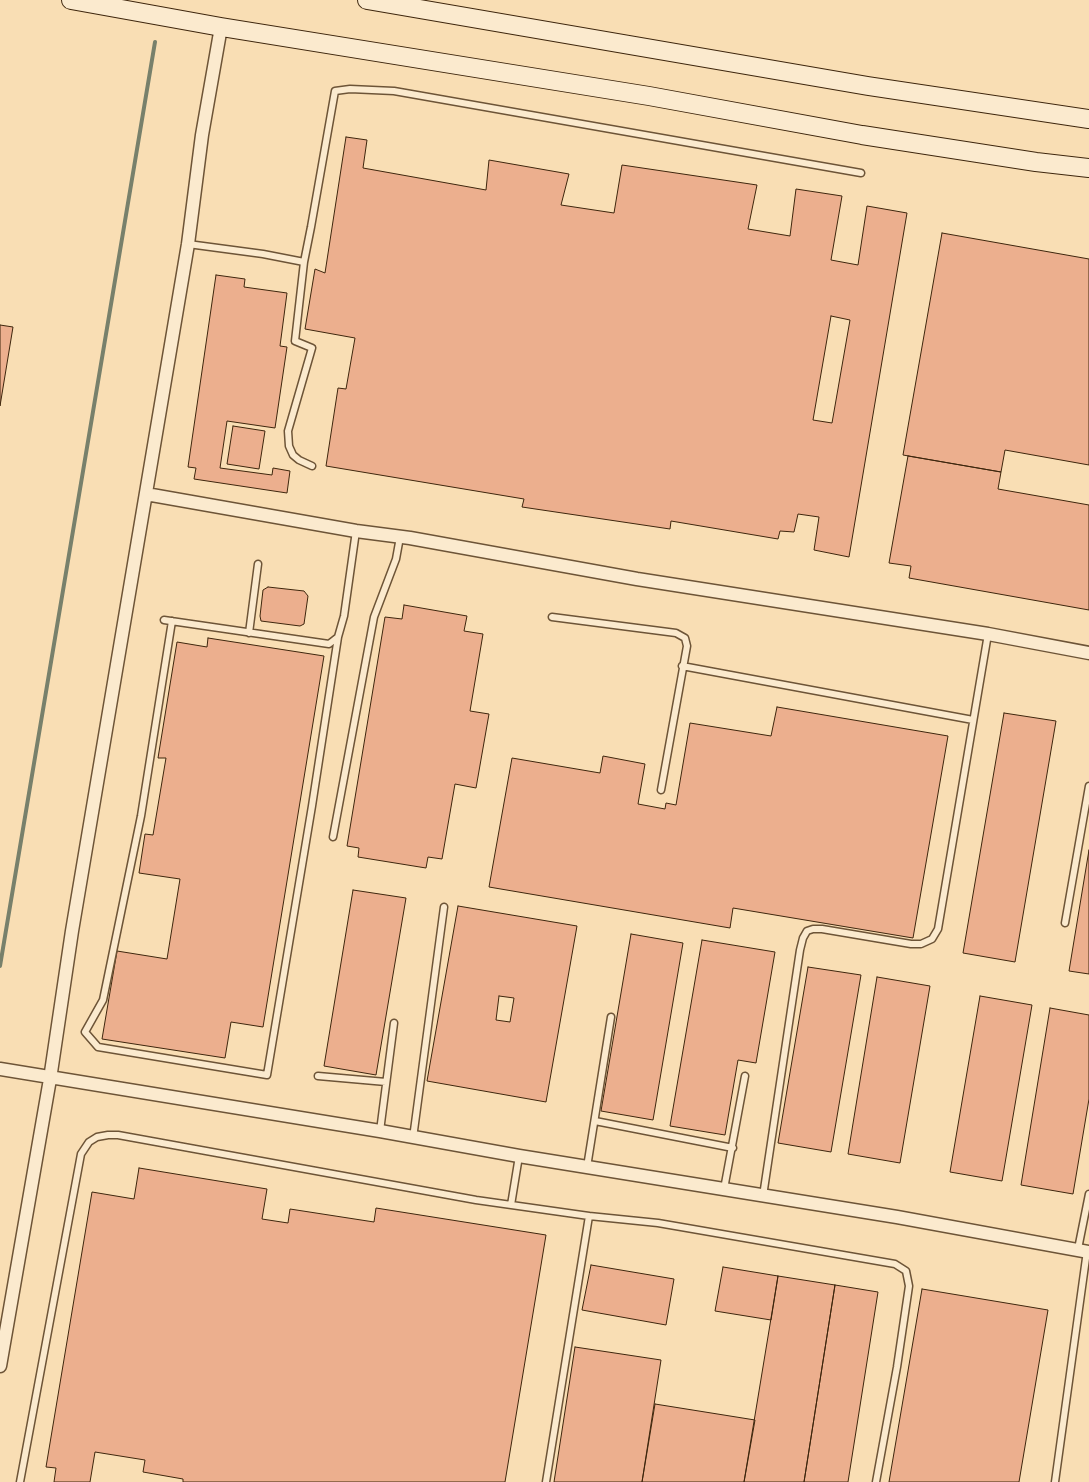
<!DOCTYPE html>
<html>
<head>
<meta charset="utf-8">
<style>
	body { margin:0 }
	canvas { display:block; background:#f9deb4 }
</style>
</head>
<body>
<canvas width="1089" height="1482"></canvas>
<script>
const ctx = document.querySelector('canvas').getContext('2d');
ctx.lineJoin = 'round';
function poly(rows) {
  const path = new Path2D();
  for (const r of rows) {
    path.moveTo(r[0], r[1]);
    for (let i = 2; i < r.length; i += 2) path.lineTo(r[i], r[i + 1]);
  }
  return path;
}
function strokePath(path, color, width, dash) {
  ctx.strokeStyle = color;
  ctx.lineWidth = width;
  ctx.lineCap = dash ? 'butt' : 'round';
  ctx.setLineDash(dash || []);
  ctx.stroke(path);
}
function fillPath(path, color) {
  ctx.fillStyle = color;
  ctx.fill(path, 'evenodd');
}
strokePath(poly([
	[0,966,155,42]
]), '#78806b', 4);
const building = poly([
	[346,137,367,140,363,168,486,190,489,160,569,174,561,205,614,213,622,165,757,185,748,229,790,236,796,189,842,196,831,260,858,265,867,206,907,213,849,557,814,550,819,517,798,514,794,532,780,531,778,539,671,521,670,529,522,507,524,499,326,466,338,388,346,389,355,338,305,329,315,269,325,273,346,137],
	[831,316,850,320,832,423,813,420,831,316],
	[942,233,1089,259,1089,465,1005,450,1001,472,903,455,942,233],
	[216,275,245,279,244,287,287,293,280,346,287,347,275,428,227,421,220,468,272,475,273,468,290,471,287,493,194,479,196,468,188,467,216,275],
	[0,325,13,327,0,406,0,325],
	[233,426,265,431,259,469,227,464,233,426],
	[908,456,1001,472,998,489,1089,505,1089,610,909,578,911,566,889,563,908,456],
	[268,587,304,591,308,596,304,624,300,626,261,621,260,616,263,590,268,587],
	[404,605,467,616,464,631,483,634,470,711,489,714,476,788,455,784,442,859,428,857,426,868,358,857,359,848,347,846,385,617,402,619,404,605],
	[208,638,324,656,263,1027,231,1022,225,1058,102,1039,117,951,167,959,180,879,139,873,145,834,153,835,166,758,158,758,177,642,207,647,208,638],
	[777,707,948,736,913,938,733,908,730,928,489,887,512,758,600,773,603,756,645,764,638,804,665,809,666,803,676,805,690,723,771,736,777,707],
	[1004,713,1056,721,1015,962,963,953,1004,713],
	[1089,850,1089,974,1069,971,1089,850],
	[353,890,406,898,376,1075,324,1066,353,890],
	[458,906,577,926,546,1102,427,1081,458,906],
	[499,996,514,998,510,1022,496,1020,499,996],
	[631,934,683,943,653,1120,601,1111,631,934],
	[702,940,775,952,756,1063,738,1060,725,1135,670,1126,702,940],
	[808,967,861,975,831,1152,778,1143,808,967],
	[877,977,930,986,900,1163,848,1154,877,977],
	[980,996,1032,1005,1002,1181,950,1172,980,996],
	[1050,1008,1089,1015,1089,1099,1073,1194,1021,1185,1050,1008],
	[139,1168,267,1189,262,1219,288,1223,290,1209,374,1222,376,1208,546,1235,505,1482,183,1482,183,1479,143,1472,145,1460,95,1452,90,1482,54,1482,56,1468,46,1467,92,1192,134,1199,139,1168],
	[591,1265,674,1279,666,1325,582,1310,591,1265],
	[723,1267,778,1276,771,1320,715,1311,723,1267],
	[778,1276,835,1285,804,1482,744,1482,778,1276],
	[835,1285,878,1292,848,1482,804,1482,835,1285],
	[922,1289,1048,1310,1019,1482,889,1482,922,1289],
	[575,1347,661,1360,642,1482,554,1482,575,1347],
	[655,1404,755,1420,744,1482,642,1482,655,1404]
]);
fillPath(building, '#ecaf8e');
strokePath(building, '#3e260d', 1);
const lane = poly([
	[188,244,263,254,304,262,311,227,335,91,350,89,394,91,861,173],
	[304,262,295,341,312,348,288,431,289,446,293,455,299,460,312,466],
	[552,617,676,633,685,638,687,646,661,790],
	[164,620,329,644,338,637,344,616,356,531],
	[172,621,141,816,103,1000,85,1032,98,1047,267,1075,312,806,338,637],
	[249,633,258,564],
	[682,666,973,720],
	[333,837,374,617,396,559,400,537],
	[1065,923,1089,786],
	[318,1076,386,1082],
	[595,1121,733,1148],
	[380,1131,394,1023],
	[413,1138,444,907],
	[587,1167,611,1017],
	[724,1189,745,1076],
	[763,1196,800,950,803,938,807,931,813,929,822,929,911,944,921,944,932,939,938,929,988,634],
	[511,1205,519,1156],
	[1078,1249,1089,1194],
	[20,1482,81,1154,89,1142,97,1137,108,1135,118,1135,476,1200,589,1216,658,1223,895,1264,906,1271,909,1286,897,1367,876,1482],
	[546,1482,589,1216],
	[1055,1482,1087,1251]
]);
const street = poly([
	[146,494,356,531,410,538,637,579,988,634,1089,653],
	[0,1069,380,1131,519,1156,897,1217,1089,1252],
	[0,1366,50,1079,72,931,188,244,202,135,221,27]
]);
const secondary = poly([
	[71,0,221,27,649,96,862,135,1036,162,1089,168],
	[367,0,868,86,1089,119]
]);
strokePath(lane, '#6d5437', 9);
strokePath(street, '#6d5437', 15);
strokePath(secondary, '#3e260d', 20);
strokePath(lane, '#fbeace', 6);
strokePath(street, '#fbeace', 12);
strokePath(secondary, '#fbeace', 18);
</script>
</body>
</html>
